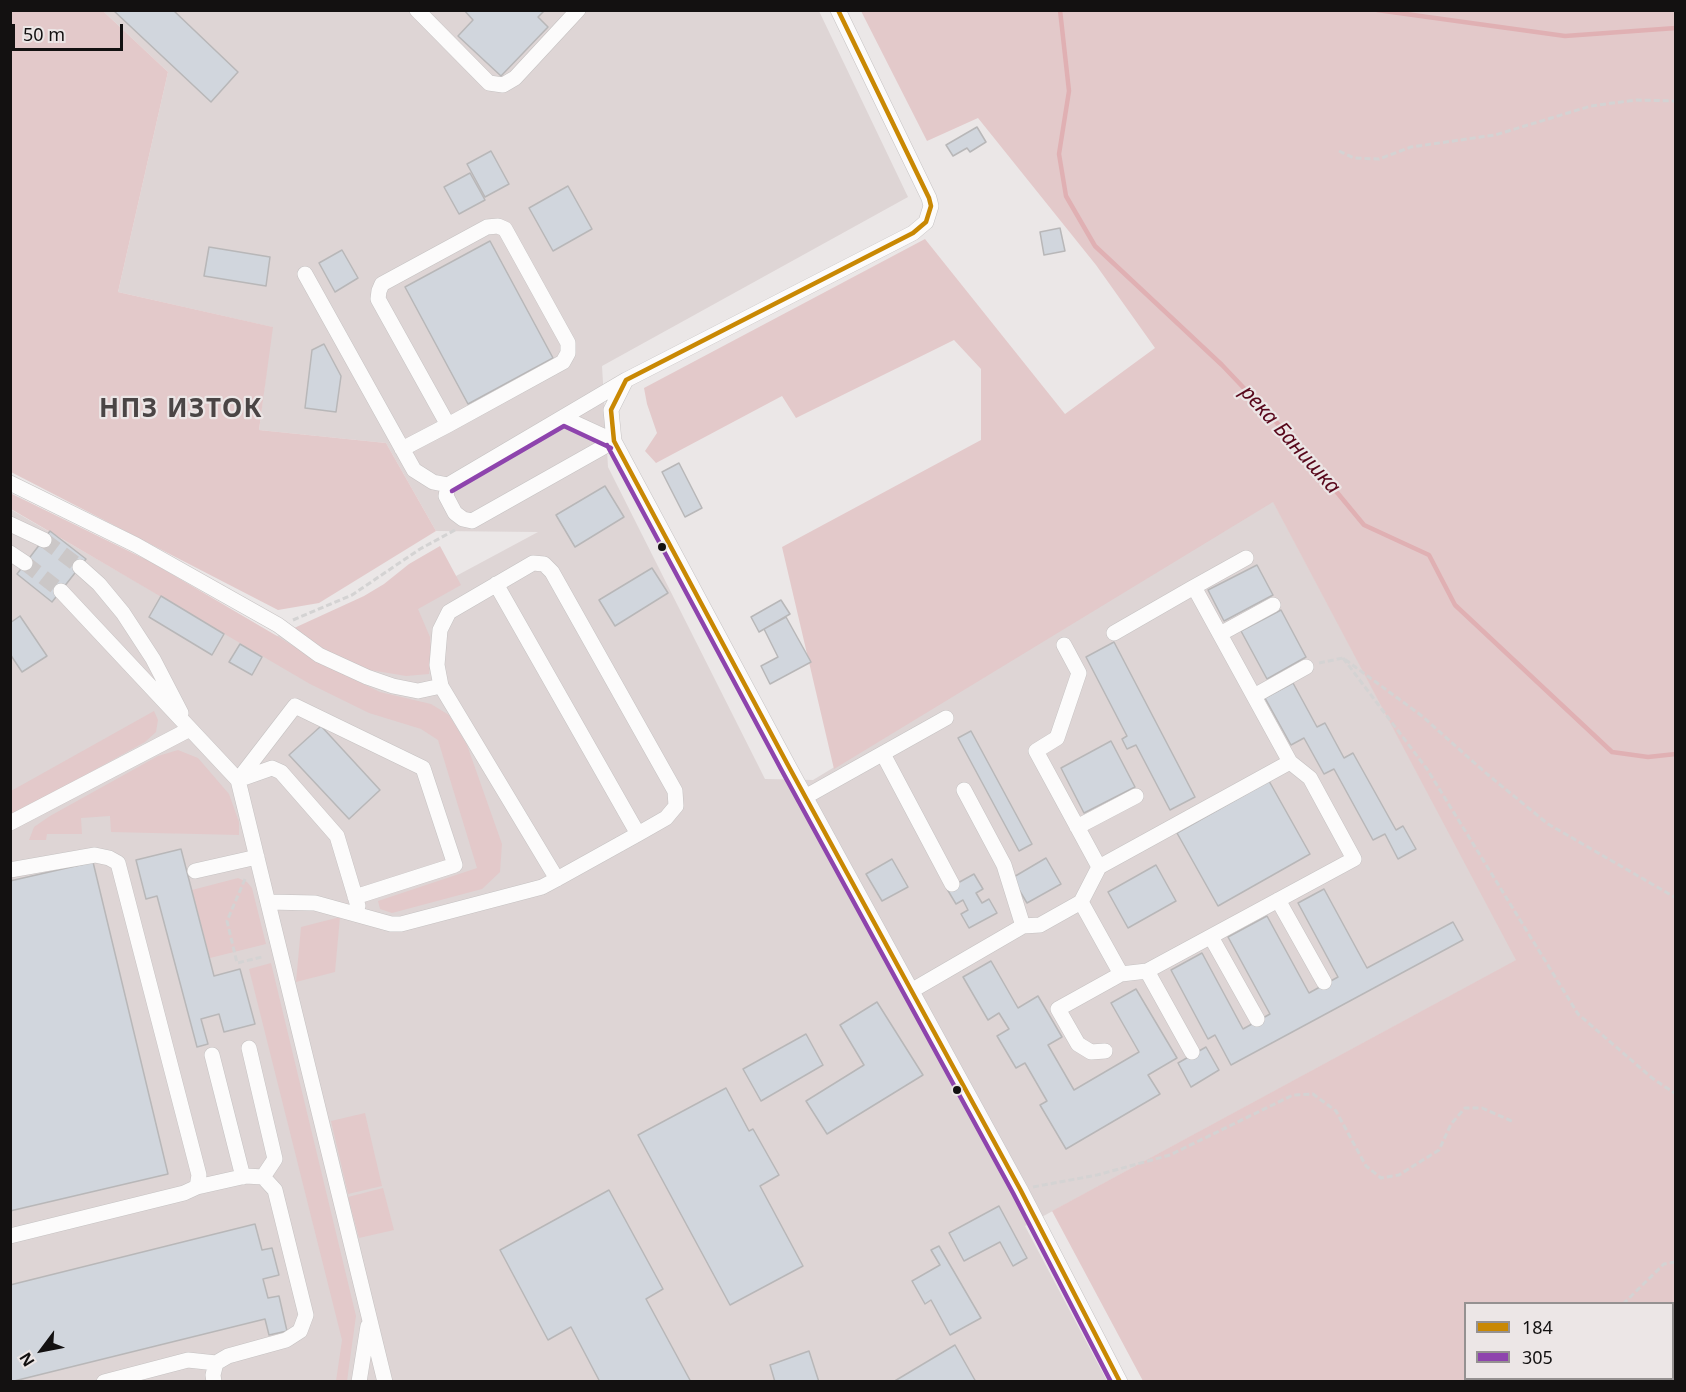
<!DOCTYPE html>
<html>
<head>
<meta charset="utf-8">
<style>
	body { margin:0 }
	#map { position:relative; width:1686px; height:1392px; overflow:hidden; background:#ebe7e7; font-family:"Noto Sans",sans-serif }
	canvas { display:block }
	.frame { position:absolute; inset:0; border:12px solid #131111; pointer-events:none }
	.legend { position:absolute; left:1464px; top:1302px; width:210px; height:78px; box-sizing:border-box; background:#ece6e6; border:2px solid #959191; margin:0; padding:8px 10px; list-style:none; font-size:18px; color:#131111 }
	.legend li { display:flex; align-items:center; gap:12px; height:30px }
	.legend b { width:30px; border:2px solid #959191 }
	.north { position:absolute; left:12px; top:1320px; width:60px; height:60px; -webkit-text-stroke:4px #ece6e6; paint-order:stroke; rotate:238deg; font-size:16px; font-weight:700; line-height:24px; text-align:center; color:#131111 }
	.north::after { content:''; display:block; margin:auto; width:21px; height:27px; background:#131111; clip-path:polygon(50% 0,100% 100%,50% 72%,0 100%) }
	.scale { position:absolute; left:12px; top:24px; width:111px; height:27px; box-sizing:border-box; border:3px solid #131111; border-top:0; padding-left:8px; font-size:18px; line-height:21px; white-space:nowrap; color:#131111; -webkit-text-stroke:4px #ece6e6; paint-order:stroke }
</style>
</head>
<body>
<div id="map">
<canvas width="1686" height="1392"></canvas>
<div class="frame"></div>
<ul class="legend">
<li><b style="height:8px;background:#c98803"></b>184</li>
<li><b style="height:8px;background:#8e44ad"></b>305</li>
</ul>
<div class="north">N</div>
<div class="scale">50 m</div>
</div>
<script>
const ctx = document.querySelector('canvas').getContext('2d');
ctx.lineJoin = 'round';
function fillPath(path, color) {
  ctx.fillStyle = color;
  ctx.fill(path, 'evenodd');
}
function poly(rows) {
  const path = new Path2D();
  for (const r of rows) {
    path.moveTo(r[0], r[1]);
    for (let i = 2; i < r.length; i += 2) path.lineTo(r[i], r[i + 1]);
  }
  return path;
}
function strokePath(path, color, width, dash) {
  ctx.strokeStyle = color;
  ctx.lineWidth = width;
  ctx.lineCap = dash ? 'butt' : 'round';
  ctx.setLineDash(dash || []);
  ctx.stroke(path);
}
function label(font, color, halo, rows, align = 'center') {
  ctx.font = font + ' "Noto Sans",sans-serif';
  ctx.lineWidth = 4.5;
  ctx.setLineDash([]);
  ctx.textBaseline = 'middle';
  ctx.strokeStyle = halo;
  ctx.fillStyle = color;
  for (const [text, x, y, turn = 0] of rows) {
    ctx.save();
    ctx.translate(x, y);
    ctx.rotate((+turn || 0) * Math.PI / 180);
    ctx.textAlign = isNaN(turn) ? turn : align;
    if (halo) ctx.strokeText(text, 0, 0);
    ctx.fillText(text, 0, 0);
    ctx.restore();
  }
}
fillPath(poly([
	[103,11,819,11,908,197,602,366,608,467,765,779,813,780,1273,501,1517,960,1025,1226,1107,1381,11,1381,10,509,161,596,277,636,292,629,320,649,538,532,436,531,386,443,259,430,272,327,118,292,168,72]
]), '#ded5d5');
fillPath(poly([
	[10,11,103,11,168,72,118,292,273,327,259,430,386,443,436,531,319,603,278,610,11,472],
	[861,11,1675,11,1675,1381,1143,1381,1052,1211,1516,960,1273,502,834,769,782,547,981,440,981,369,954,340,796,418,782,396,656,463,645,451,657,433,647,404,644,388,925,239,1065,414,1155,348,1096,265,978,118,927,141],
	[1466,1304,1672,1304,1672,1378,1466,1378],
	[10,493,151,562,277,636,322,664,380,692,431,704,449,715,467,745,502,844,500,872,482,889,392,913,380,909,378,901,477,868,438,740,421,729,369,713,310,684,11,509],
	[440,546,461,585,418,609,430,637,431,660,429,674,406,676,370,670,320,649,292,629,364,596,384,584,409,564],
	[154,711,158,720,156,732,145,742,11,816,11,791],
	[178,750,198,758,229,794,239,822,239,835,111,832,110,816,81,818,82,834,47,834,46,840,29,840,34,827,50,816,158,756],
	[238,878,247,882,252,888,266,944,210,958,192,890],
	[340,917,335,972,296,982,301,927],
	[271,963,356,1316,347,1381,336,1381,342,1340,249,969],
	[365,1113,382,1186,348,1194,331,1121],
	[383,1188,394,1230,359,1238,348,1197]
]), '#e3c9ca');
strokePath(poly([
	[1060,10,1069,91,1059,154,1066,196,1095,246,1222,365,1297,444,1364,525,1429,555,1455,605,1612,752,1648,757,1676,754],
	[1377,10,1565,36,1676,28]
]), '#e0b0b3', 4.5);
const building = poly([
	[113,10,173,10,238,72,211,102,113,10],
	[464,10,545,10,538,17,548,27,501,76,458,36,473,20,464,10],
	[977,127,986,142,970,152,967,148,953,156,946,145,977,127],
	[491,151,509,184,485,197,467,164,491,151],
	[470,173,485,200,459,214,444,187,470,173],
	[568,186,592,229,553,251,529,208,568,186],
	[1060,228,1065,251,1044,255,1040,232,1060,228],
	[490,241,553,358,468,404,405,287,490,241],
	[209,247,270,257,266,286,204,276,209,247],
	[342,250,358,278,335,292,319,263,342,250],
	[324,344,341,376,336,412,305,408,312,350,324,344],
	[679,463,702,508,685,517,662,472,679,463],
	[605,486,624,517,575,547,556,515,605,486],
	[50,531,86,559,52,602,17,574,50,531],
	[1257,565,1273,595,1224,621,1208,590,1257,565],
	[652,568,668,593,615,626,599,600,652,568],
	[161,596,224,634,212,655,149,617,161,596],
	[781,600,790,614,759,632,751,617,781,600],
	[1281,610,1306,657,1267,679,1241,631,1281,610],
	[20,616,47,656,22,672,10,654,10,623,20,616],
	[786,617,811,662,770,684,761,666,778,657,764,629,786,617],
	[1114,642,1195,797,1170,810,1136,745,1127,749,1122,739,1127,736,1086,657,1114,642],
	[240,644,262,657,252,675,229,662,240,644],
	[1293,683,1317,727,1325,723,1344,758,1353,753,1396,830,1403,826,1416,849,1398,859,1385,834,1373,840,1334,769,1324,774,1304,738,1291,745,1265,698,1293,683],
	[321,726,380,790,349,819,289,755,321,726],
	[971,731,1032,844,1019,851,958,738,971,731],
	[1111,741,1135,787,1084,813,1061,768,1111,741],
	[1269,781,1310,854,1218,906,1177,833,1269,781],
	[181,849,214,976,240,969,255,1024,224,1032,219,1014,201,1019,208,1044,197,1047,157,896,146,899,136,860,181,849],
	[1046,858,1061,884,1027,903,1012,878,1046,858],
	[892,859,908,887,882,901,866,874,892,859],
	[93,862,168,1174,10,1211,10,881,93,862],
	[1156,865,1176,901,1128,928,1108,892,1156,865],
	[974,874,983,889,976,893,982,903,989,899,997,913,969,928,961,914,968,910,963,900,956,904,947,889,974,874],
	[1324,889,1367,968,1453,922,1463,940,1231,1065,1215,1035,1208,1039,1171,970,1202,953,1243,1029,1270,1014,1228,937,1267,916,1309,993,1338,977,1298,903,1324,889],
	[991,961,1018,1008,1038,996,1062,1037,1048,1045,1074,1090,1139,1052,1111,1003,1136,989,1177,1058,1148,1075,1160,1094,1066,1149,1040,1105,1047,1101,1025,1063,1016,1068,997,1036,1009,1029,999,1013,988,1020,963,977,991,961],
	[877,1002,923,1075,827,1134,806,1101,864,1065,840,1025,877,1002],
	[806,1034,823,1065,761,1101,743,1069,806,1034],
	[1206,1047,1219,1070,1191,1087,1178,1063,1206,1047],
	[726,1088,749,1131,753,1129,779,1175,760,1186,803,1266,730,1305,638,1135,726,1088],
	[609,1190,663,1289,646,1299,691,1382,600,1382,571,1327,548,1340,500,1250,609,1190],
	[999,1206,1027,1258,1013,1266,1000,1242,964,1261,949,1233,999,1206],
	[255,1224,262,1250,272,1248,279,1275,263,1279,268,1298,279,1296,287,1331,269,1335,265,1319,10,1382,10,1285,255,1224],
	[939,1246,981,1318,950,1335,931,1300,925,1304,912,1281,940,1265,931,1250,939,1246],
	[955,1345,976,1382,893,1382,955,1345],
	[809,1351,819,1382,775,1382,770,1365,809,1351]
]);
fillPath(building, '#d1d6dd');
strokePath(building, '#b8b7b8', 1.5);
strokePath(poly([
	[44,540,80,567],
	[25,563,61,591]
]), '#cbc7c7', 15, [15, 8]);
const minor = poly([
	[417,10,489,83,503,85,515,78,578,10],
	[838,10,929,198,931,206,926,222,913,233,626,380,611,410,614,441,789,767,1020,1189,1120,1382],
	[305,274,414,470,433,482,448,485,626,380],
	[564,418,614,441],
	[402,449,448,425,563,362,568,353,568,343,505,229,498,226,487,227,382,284,379,291,378,299,448,425],
	[10,483,136,545,278,625,319,655,367,677,393,686,418,691,441,686],
	[448,485,446,496,455,513,463,519,472,521,614,441],
	[10,524,44,540],
	[10,553,25,563],
	[80,567,99,584,123,613,153,659,181,713],
	[496,584,638,834],
	[1194,587,1246,558],
	[61,591,238,780,385,1382],
	[1220,634,1273,605],
	[1064,645,1079,673,1057,738,1036,751,1099,867],
	[1254,696,1306,667],
	[883,754,952,884],
	[238,780,295,706,423,768,455,865,355,897],
	[238,780,272,768,281,772,337,836,358,906],
	[964,790,1004,865,1023,926],
	[805,797,946,718],
	[10,823,190,729],
	[1077,827,1136,796],
	[10,870,95,855,109,858,118,863,199,1175,197,1187,184,1193,10,1236],
	[195,871,257,857],
	[1278,900,1324,982],
	[268,902,315,903,391,924,401,924,542,887,557,879,638,834,666,818,676,806,675,791,552,572,544,564,533,563,449,612,440,630,437,665,441,686,557,879],
	[1081,902,1121,974,1147,971,1354,859,1310,778,1290,762],
	[1211,937,1257,1019],
	[1147,971,1192,1052],
	[911,991,1023,926,1040,925,1081,902,1099,867,1290,762,1194,587,1114,633],
	[249,1048,275,1159,263,1177],
	[1105,1051,1091,1052,1078,1044,1058,1009,1121,974],
	[212,1055,243,1177],
	[104,1382,188,1360,216,1363,228,1356,286,1340,300,1331,306,1315,275,1190,263,1177,246,1176,197,1187],
	[214,1382,213,1375,216,1363],
	[359,1382,368,1326]
]);
strokePath(minor, '#c5c2c2', 16);
strokePath(poly([
	[1339,151,1354,158,1379,159,1411,147,1495,135,1591,106,1636,100,1676,101],
	[293,620,352,595,420,549,455,530],
	[1343,658,1427,769,1578,1014,1652,1078,1676,1094],
	[1319,663,1343,658,1422,716,1487,774,1548,824,1676,898],
	[245,879,227,921,237,963,262,957],
	[1033,1187,1097,1175,1170,1155,1293,1095,1313,1094,1336,1111,1366,1166,1381,1178,1399,1175,1439,1150,1451,1124,1465,1108,1482,1108,1514,1122],
	[1623,1304,1664,1264,1676,1262],
	[1537,1382,1541,1378]
]), '#d4d3d3', 3, [6, 3]);
strokePath(minor, '#fcfbfb', 15);
strokePath(poly([
	[838,10,929,198,931,206,926,222,913,233,626,380,611,410,614,441,789,767,1020,1189,1120,1382]
]), '#c98803', 4.5);
strokePath(poly([
	[607,445,782,771,1013,1193,1111,1382],
	[452,491,564,426,611,448]
]), '#8e44ad', 4.5);
for (const [x, y, r, color] of [
	[662,547,5,"#131111"],
	[957,1090,5,"#131111"]
]) {
  const dot = new Path2D();
  dot.arc(x, y, r, 0, 2 * Math.PI);
  ctx.fillStyle = color;
  ctx.fill(dot);
  strokePath(dot, '#ece6e6', 2);
}
label('italic 21px', '#58071b', '#ece6e6', [
	["река Банишка",1290,440,48]
]);
ctx.letterSpacing = '1.5px';
label('bold 26px', '#4a4545', '#ece6e6', [
	["НПЗ ИЗТОК",181,410]
]);
ctx.letterSpacing = '0px';
</script>
</body>
</html>
